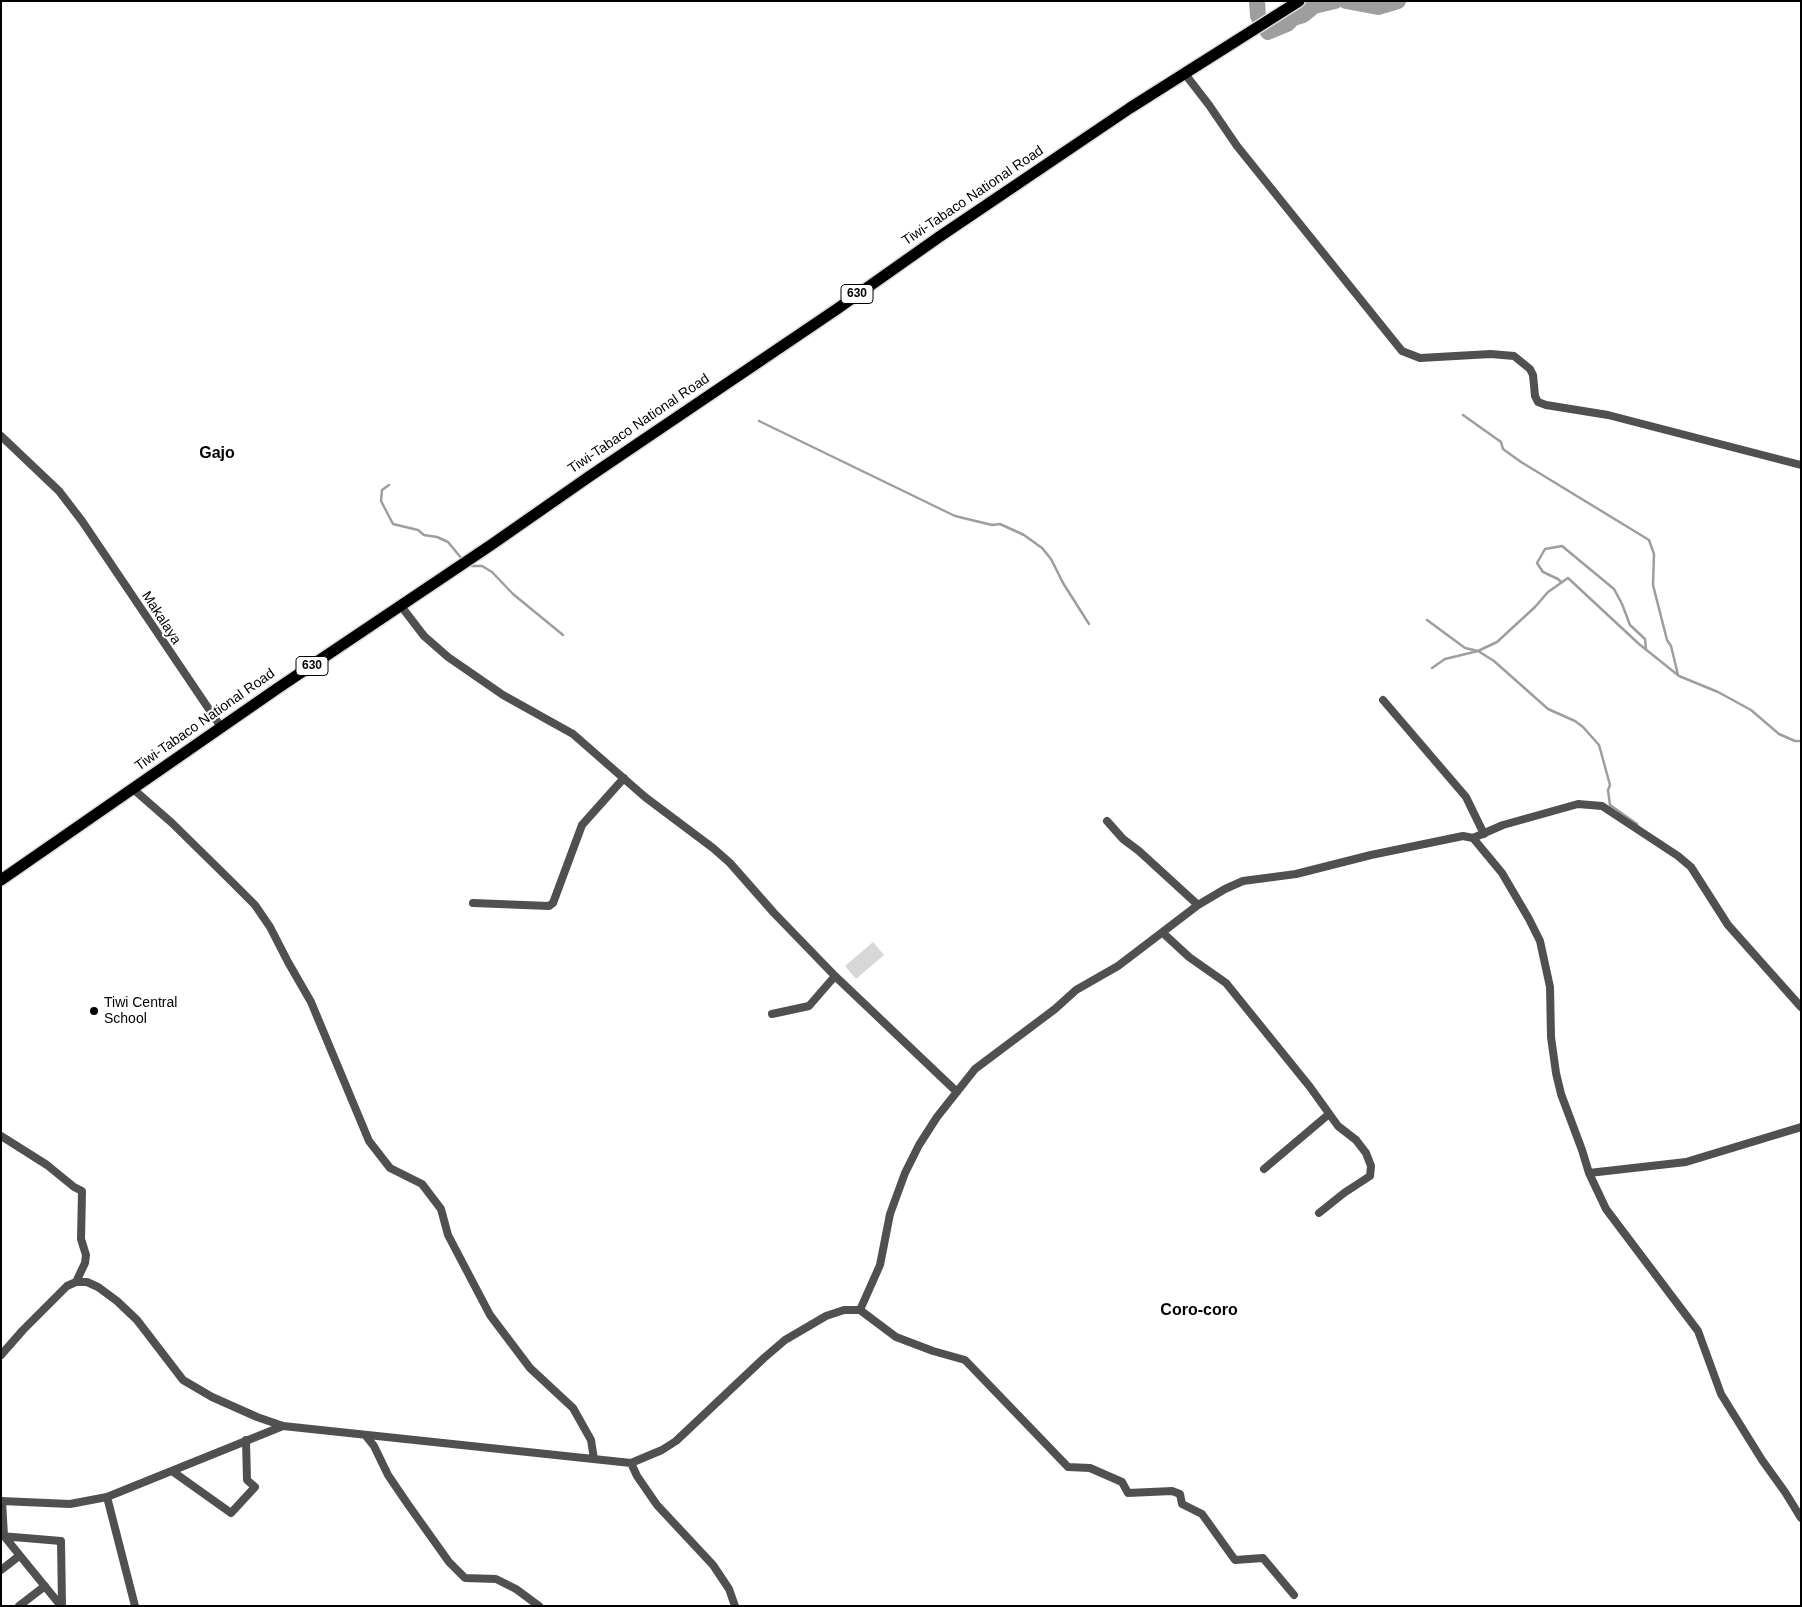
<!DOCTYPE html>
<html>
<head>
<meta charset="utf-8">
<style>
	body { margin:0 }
	#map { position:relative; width:1802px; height:1607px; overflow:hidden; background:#fff; font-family:Arial,sans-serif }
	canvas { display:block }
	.frame { position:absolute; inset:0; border:2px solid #000; pointer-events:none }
</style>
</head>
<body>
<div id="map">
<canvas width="1802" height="1607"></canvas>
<div class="frame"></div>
</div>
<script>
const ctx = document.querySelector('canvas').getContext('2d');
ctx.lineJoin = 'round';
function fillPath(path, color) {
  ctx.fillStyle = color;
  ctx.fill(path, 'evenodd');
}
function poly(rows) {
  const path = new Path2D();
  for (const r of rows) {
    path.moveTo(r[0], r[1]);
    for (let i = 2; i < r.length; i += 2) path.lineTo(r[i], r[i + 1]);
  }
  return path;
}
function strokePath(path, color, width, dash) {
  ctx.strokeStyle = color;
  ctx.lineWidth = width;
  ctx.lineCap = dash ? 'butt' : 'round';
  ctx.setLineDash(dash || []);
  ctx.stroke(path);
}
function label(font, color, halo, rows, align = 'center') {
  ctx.font = font + ' Arial,sans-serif';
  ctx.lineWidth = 4;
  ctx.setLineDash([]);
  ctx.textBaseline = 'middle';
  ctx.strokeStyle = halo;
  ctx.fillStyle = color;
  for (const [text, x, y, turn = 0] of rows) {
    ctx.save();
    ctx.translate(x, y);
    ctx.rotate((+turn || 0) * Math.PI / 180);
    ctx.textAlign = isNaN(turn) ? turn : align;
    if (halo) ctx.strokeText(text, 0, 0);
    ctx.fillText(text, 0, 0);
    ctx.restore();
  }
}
fillPath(poly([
	[873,942,884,955,856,979,845,966]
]), '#d7d7d7');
strokePath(poly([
	[1463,415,1501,442,1503,449,1521,462,1649,540,1654,554,1653,585,1667,640,1671,646,1678,675],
	[759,421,955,516,992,525,1000,524,1024,535,1042,548,1051,559,1063,583,1089,624],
	[389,485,382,490,381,501,393,524,418,530,424,535,437,537,448,542,462,559],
	[469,564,471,566,482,566,492,572,513,594,563,635],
	[1561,582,1558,579,1543,572,1537,563,1545,549,1562,546,1614,589,1622,604,1630,625,1645,639,1646,649],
	[1427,620,1465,648,1478,651,1494,661,1548,709,1575,721,1583,727,1599,745,1610,785,1608,790,1610,805,1637,824],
	[1432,668,1445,659,1478,651,1497,642,1535,607,1548,592,1568,578,1639,644,1679,676,1718,692,1751,710,1779,734,1795,741,1801,741]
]), '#9e9e9e', 2.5);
strokePath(poly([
	[1257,1,1258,16,1268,32,1287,24,1293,18,1303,15,1314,6,1335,1],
	[1346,1,1378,7,1398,1]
]), '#9e9e9e', 16);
const primary = poly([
	[1,880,278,688,491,545,590,476,837,309,939,237,1130,108,1299,1]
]);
strokePath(primary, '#dbdbdb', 14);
strokePath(poly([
	[1185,74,1209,105,1237,146,1402,351,1420,358,1491,354,1514,356,1530,369,1533,375,1535,396,1538,402,1546,405,1608,415,1801,465],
	[1,436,59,491,82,521,221,727],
	[401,606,424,636,448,657,503,695,573,734,645,797,713,848,730,863,774,913,835,976,957,1092],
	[1383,700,1466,797,1484,834],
	[132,788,172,823,231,881,255,905,270,927,288,962,311,1002,369,1141,390,1168,422,1184,441,1209,448,1235,490,1315,530,1368,573,1408,591,1440,594,1459],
	[1107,821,1123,839,1139,851,1198,905],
	[1473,838,1503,825,1578,804,1602,806,1678,856,1691,867,1728,925,1801,1007],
	[473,903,549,906,553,903,582,825,624,778],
	[1163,933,1189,957,1226,983,1310,1087,1338,1126,1356,1140,1366,1153,1371,1166,1370,1176,1344,1193,1319,1213],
	[772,1014,809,1006,835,976],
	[1,1136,47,1165,74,1187,82,1191,81,1239,86,1255,85,1263,76,1282],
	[1264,1169,1329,1114],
	[1589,1173,1686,1162,1801,1127],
	[860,1310,896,1337,933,1351,965,1360,1068,1467,1090,1468,1122,1482,1128,1493,1172,1491,1180,1494,1182,1504,1202,1514,1235,1560,1263,1558,1294,1595],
	[1,1355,23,1330,67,1286,76,1282,87,1282,98,1287,117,1301,137,1320,183,1380,212,1397,257,1417,283,1426,631,1463,662,1450,676,1441,764,1358,785,1340,826,1316,844,1310,860,1310,880,1265,890,1214,905,1173,919,1145,937,1117,975,1069,1055,1009,1076,990,1118,966,1198,905,1225,889,1243,881,1296,874,1371,855,1463,836,1473,838,1502,873,1529,919,1540,941,1550,987,1551,1037,1556,1073,1561,1094,1582,1150,1589,1173,1606,1209,1698,1331,1721,1394,1762,1460,1785,1492,1801,1518],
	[366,1436,374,1446,388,1475,407,1503,449,1562,465,1578,496,1579,516,1589,539,1606],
	[631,1463,637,1476,657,1505,713,1565,729,1589,735,1606],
	[172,1471,231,1513,255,1487,247,1480,246,1440],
	[107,1497,135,1606],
	[1,1501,70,1504,107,1497,283,1426],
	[2,1501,4,1536,61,1606],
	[1,1536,61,1541,62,1606],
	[1,1570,19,1556],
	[19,1606,45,1586]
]), '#505050', 8);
strokePath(primary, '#000', 11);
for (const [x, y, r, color] of [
	[94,1011,5,"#000"]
]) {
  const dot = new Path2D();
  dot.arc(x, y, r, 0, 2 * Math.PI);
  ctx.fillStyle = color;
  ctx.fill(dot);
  strokePath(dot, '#fff', 2);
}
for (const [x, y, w] of [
	[857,294,32],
	[312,666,32]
]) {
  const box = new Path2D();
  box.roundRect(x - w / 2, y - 9.5, w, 19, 4);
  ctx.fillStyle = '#fff';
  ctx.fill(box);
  strokePath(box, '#000', 1);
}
label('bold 12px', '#000', null, [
	["630",857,294],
	["630",312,666]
]);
label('14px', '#000', '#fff', [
	["Tiwi-Tabaco National Road",973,196,-34],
	["Tiwi-Tabaco National Road",639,424,-34],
	["Makalaya",161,618,57],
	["Tiwi-Tabaco National Road",205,720,-35]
]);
label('14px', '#000', '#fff', [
	["Tiwi Central",104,1003],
	["School",104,1019]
], 'left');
label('bold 16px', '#000', '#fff', [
	["Gajo",217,454],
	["Coro-coro",1199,1311]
]);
</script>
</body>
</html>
